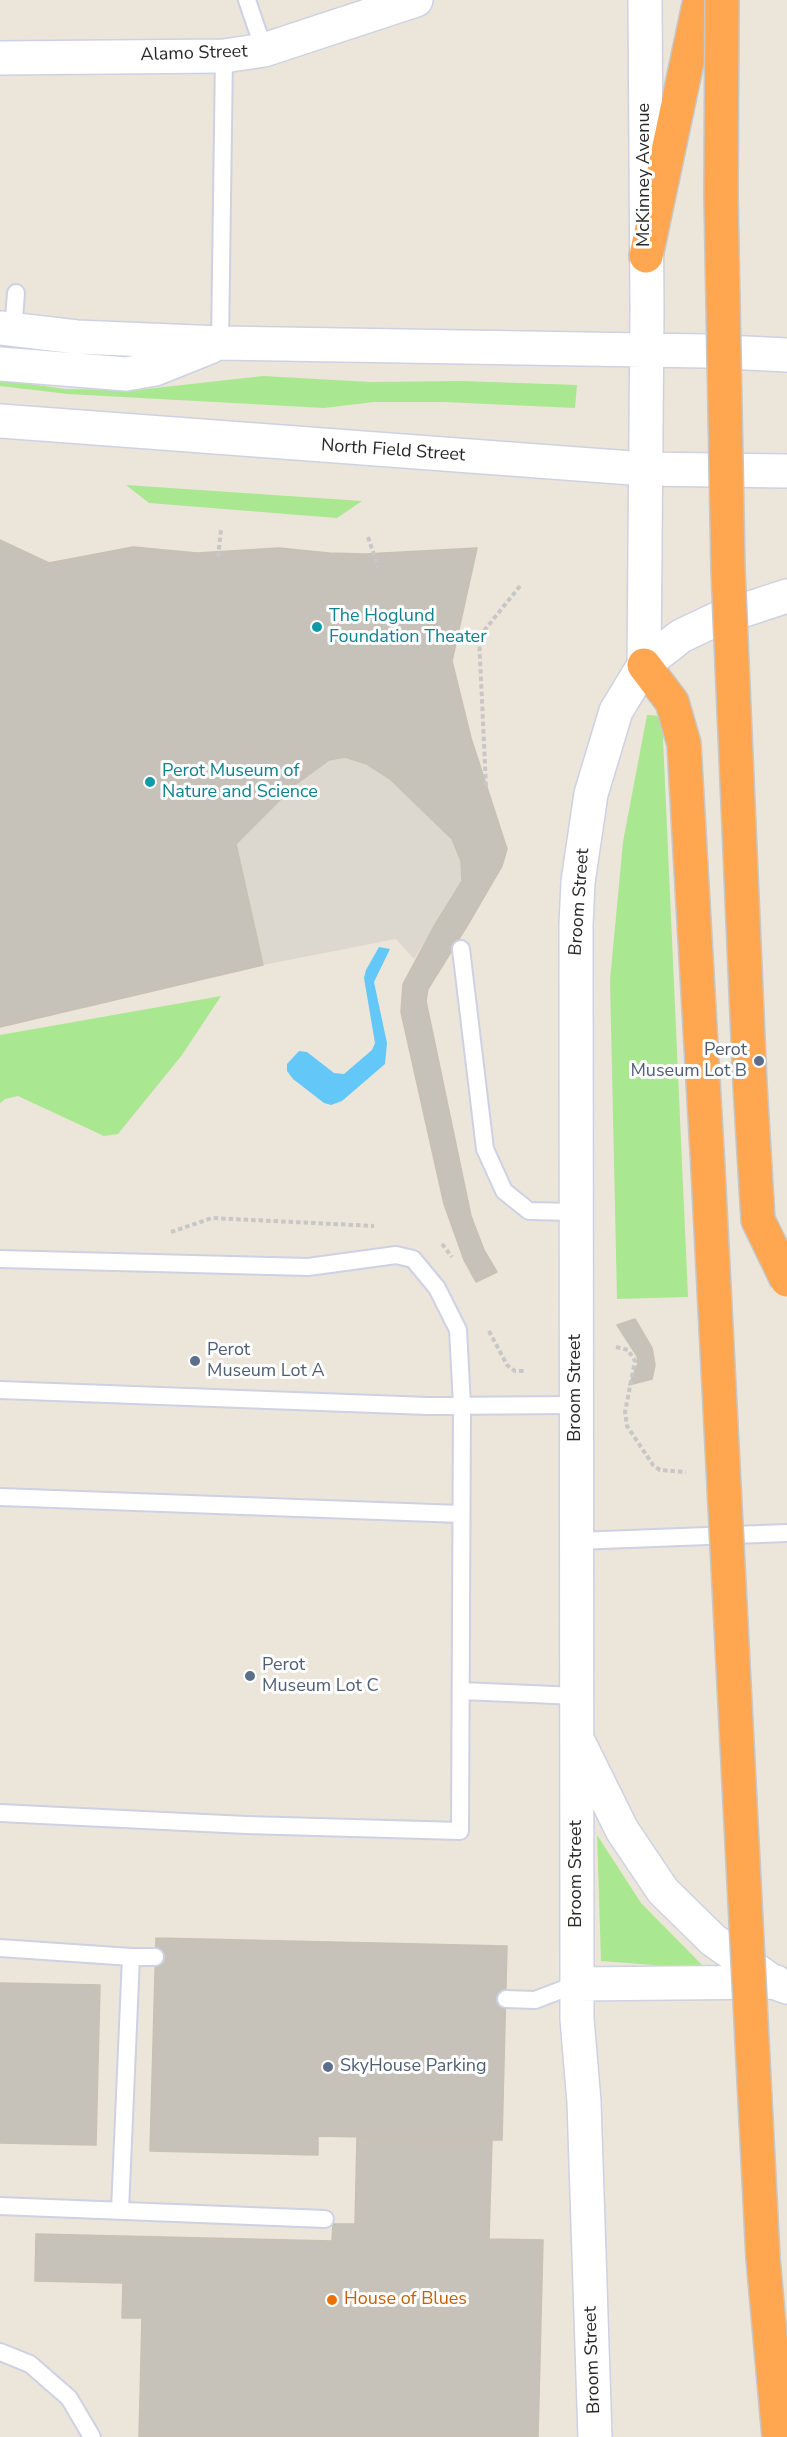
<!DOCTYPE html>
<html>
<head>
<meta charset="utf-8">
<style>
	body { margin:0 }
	canvas { display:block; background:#ece5d9 }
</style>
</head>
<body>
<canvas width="787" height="2437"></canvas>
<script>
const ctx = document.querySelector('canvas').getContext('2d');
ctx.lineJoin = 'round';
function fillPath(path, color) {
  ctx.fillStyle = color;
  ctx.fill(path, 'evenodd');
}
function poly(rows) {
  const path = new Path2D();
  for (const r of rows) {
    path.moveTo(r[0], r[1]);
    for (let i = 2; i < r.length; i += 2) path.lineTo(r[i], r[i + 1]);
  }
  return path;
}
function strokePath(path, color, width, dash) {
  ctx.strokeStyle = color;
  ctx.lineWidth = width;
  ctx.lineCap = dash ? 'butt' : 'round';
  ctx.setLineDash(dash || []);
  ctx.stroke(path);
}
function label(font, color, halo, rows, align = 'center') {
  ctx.font = font + ' "Nunito Sans",sans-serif';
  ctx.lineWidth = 6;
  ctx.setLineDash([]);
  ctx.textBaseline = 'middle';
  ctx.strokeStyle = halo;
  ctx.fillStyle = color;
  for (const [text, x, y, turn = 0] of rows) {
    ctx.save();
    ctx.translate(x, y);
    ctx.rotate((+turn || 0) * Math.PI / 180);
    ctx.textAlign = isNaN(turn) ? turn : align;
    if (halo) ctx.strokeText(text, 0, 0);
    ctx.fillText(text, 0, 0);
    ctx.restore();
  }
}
fillPath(poly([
	[263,376,370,382,463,381,577,385,575,408,444,402,374,402,324,408,68,394,0,386,0,380,66,389,137,390],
	[126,485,362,501,337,518,149,503],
	[647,715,662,716,688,1297,617,1299,610,980,623,842],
	[221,996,182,1055,118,1134,104,1136,18,1096,5,1099,0,1103,0,1035],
	[597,1835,641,1903,706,1969,601,1961]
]), '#a9e891');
fillPath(poly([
	[345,757,367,764,390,779,452,839,461,861,462,881,414,959,396,939,263,965,236,844,295,785,329,760]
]), '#dcd8d0');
fillPath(poly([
	[379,947,390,949,374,982,387,1043,385,1064,342,1101,331,1105,324,1103,293,1079,287,1071,287,1064,299,1051,307,1052,334,1073,344,1074,372,1050,375,1043,364,978,366,970]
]), '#63c8f8');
const building = poly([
	[0,540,49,563,133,547,197,553,279,548,329,553,365,554,477,548,452,661,471,738,507,849,502,866,467,926,433,928,462,881,461,861,452,839,390,779,367,764,345,757,329,760,295,785,236,844,263,965,0,1027,0,540],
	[467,926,428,989,426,1001,471,1216,484,1250,497,1272,476,1282,464,1260,444,1204,401,1012,403,984,433,928,467,926],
	[635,1319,652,1348,655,1365,652,1379,629,1385,638,1363,637,1356,617,1325,635,1319],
	[156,1938,507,1946,502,2140,318,2136,318,2155,150,2151,156,1938],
	[0,1983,100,1985,96,2145,0,2143,0,1983],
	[357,2137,492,2140,489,2239,543,2240,538,2437,139,2437,142,2318,122,2318,123,2283,35,2281,36,2234,332,2241,333,2224,355,2224,357,2137]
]);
fillPath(building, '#c7c2b9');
strokePath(building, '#c8c1b3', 1.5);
const service = poly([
	[247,0,264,50],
	[13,331,16,293],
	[220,343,224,56],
	[461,949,485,1149,504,1191,529,1211,576,1212],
	[0,1259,308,1267,396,1255,413,1259,437,1288,458,1330,462,1405,460,1831,246,1825,0,1813],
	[0,1390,428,1406,576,1405],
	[0,1497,460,1514],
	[576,1541,787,1533],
	[462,1691,577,1696],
	[0,1948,131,1957,120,2210],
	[131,1957,155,1957],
	[506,1999,535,2000,577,1984],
	[0,2206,325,2219],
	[0,2352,30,2364,69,2398,92,2437]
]);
const minor = poly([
	[0,58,224,56,264,50,416,0]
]);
const secondary = poly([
	[0,328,77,337,220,343,706,351,787,355],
	[0,364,126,374,155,369,210,347],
	[0,421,645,469,787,471],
	[644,665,681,636,717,619,787,596],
	[580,1745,622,1830,663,1891,713,1940,773,1982,787,1987],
	[577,1984,776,1982],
	[595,2437,584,2102,577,2019,576,925,578,882,591,794,616,711,644,665,647,311,645,0]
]);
const motorway = poly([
	[646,256,700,0],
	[644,665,672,702,684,744,708,1169]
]);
strokePath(service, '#ced1e3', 20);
strokePath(minor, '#ced1e3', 36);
strokePath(secondary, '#ced1e3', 36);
strokePath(motorway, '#c7c7c7', 36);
strokePath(poly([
	[368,537,378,567],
	[218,557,221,530],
	[486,786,479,637,520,586],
	[171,1232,212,1218,374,1226],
	[442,1244,452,1257],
	[489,1331,507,1365,515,1371,525,1371],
	[616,1347,628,1350,635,1361,625,1412,627,1426,653,1465,660,1470,686,1472]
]), '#c7c7c7', 4, [4.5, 3]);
strokePath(service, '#fff', 16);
strokePath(minor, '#fff', 33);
strokePath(secondary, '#fff', 33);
strokePath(motorway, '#ffa651', 33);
const motorwayBridge = poly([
	[722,0,721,196,728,569,750,1085,758,1220,787,1280],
	[708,1169,763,2258,779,2437]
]);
strokePath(motorwayBridge, '#c7c7c7', 36, []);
strokePath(motorwayBridge, '#ffa651', 33);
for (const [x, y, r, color] of [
	[317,627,6,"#0f9aa8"],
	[150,782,6,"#0f9aa8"],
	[759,1061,6,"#5c6f8a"],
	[195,1361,6,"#5c6f8a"],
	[250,1676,6,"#5c6f8a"],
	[328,2067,6,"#5c6f8a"],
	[332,2300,6,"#e8710a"]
]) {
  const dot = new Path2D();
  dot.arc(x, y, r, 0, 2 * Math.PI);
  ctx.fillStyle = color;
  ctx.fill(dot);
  strokePath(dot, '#fff', 2);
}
label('18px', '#292929', '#fff', [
	["Alamo Street",194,54,-2],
	["McKinney Avenue",645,175,-90],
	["North Field Street",393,451,4],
	["Broom Street",580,902,-86],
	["Broom Street",576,1388,-90],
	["Broom Street",577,1874,-90],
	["Broom Street",593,2360,-92]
]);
label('18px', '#0d838f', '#fff', [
	["The Hoglund",329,617],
	["Foundation Theater",329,638],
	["Perot Museum of",162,772],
	["Nature and Science",162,793]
], 'left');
label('18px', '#4e5e75', '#fff', [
	["Perot",747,1051,"right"],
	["Museum Lot B",747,1072,"right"],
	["Perot",207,1351],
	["Museum Lot A",207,1372],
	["Perot",262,1666],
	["Museum Lot C",262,1687],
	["SkyHouse Parking",340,2067]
], 'left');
label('18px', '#c56008', '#fff', [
	["House of Blues",344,2300]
], 'left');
</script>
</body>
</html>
